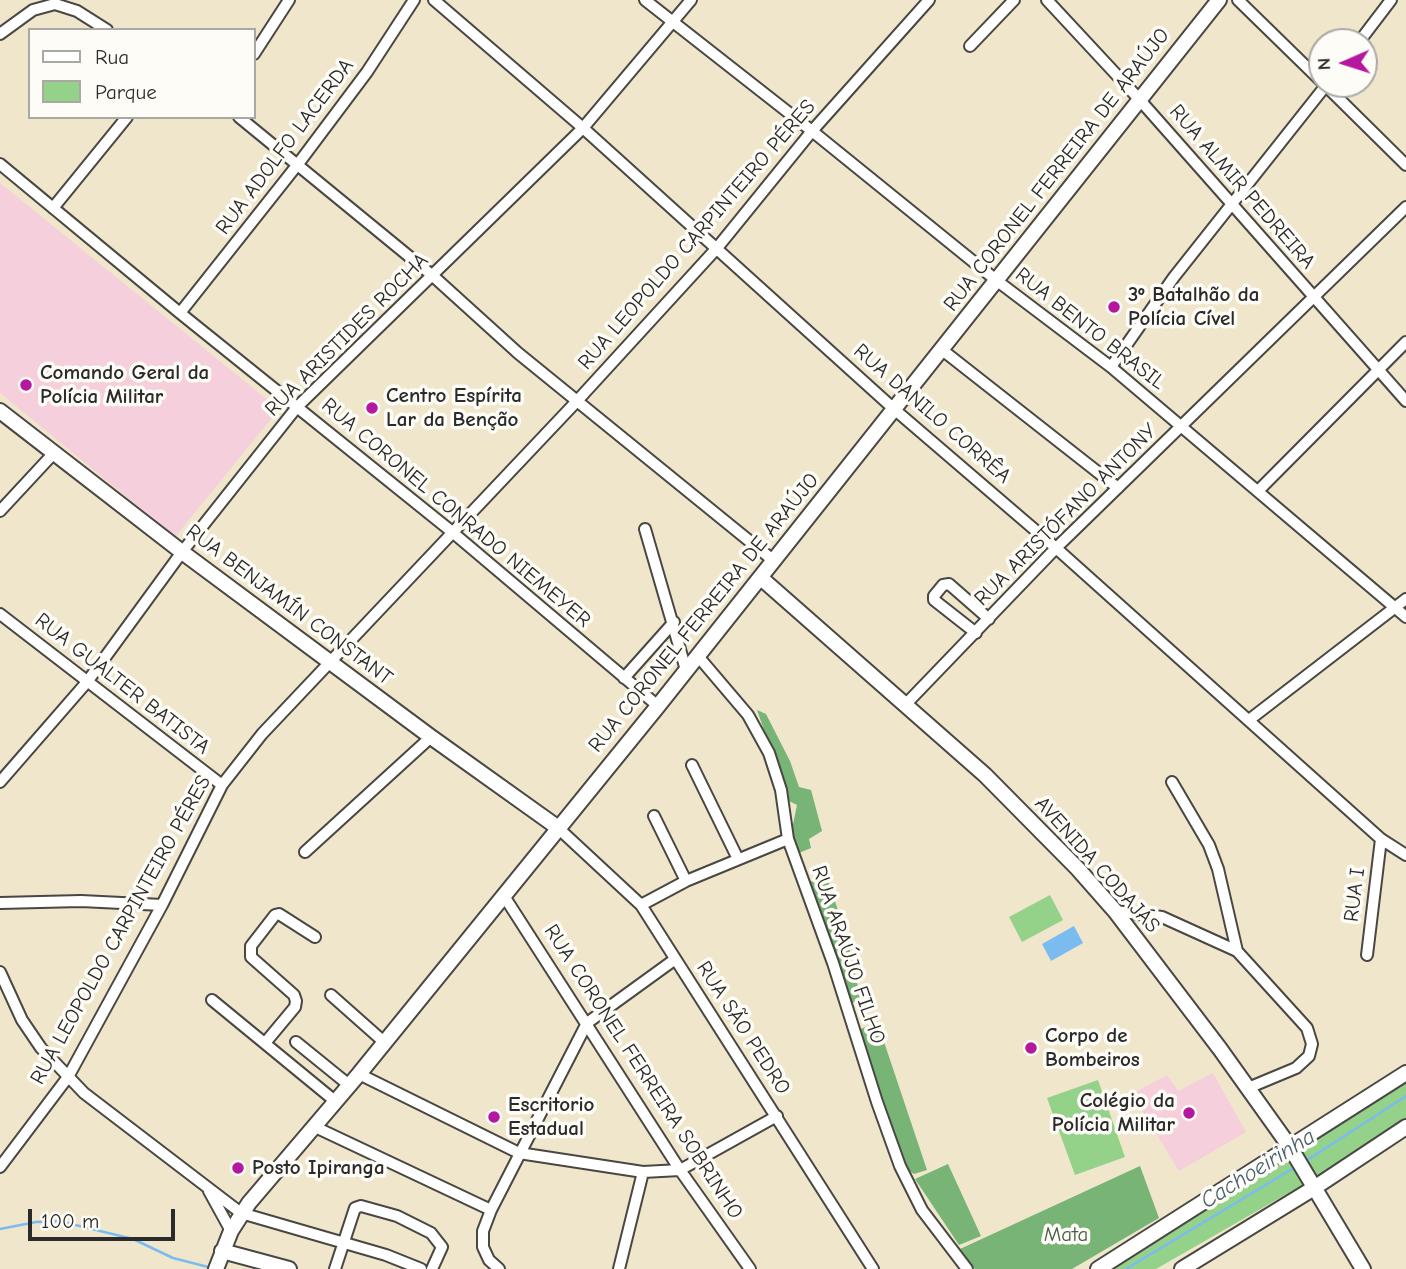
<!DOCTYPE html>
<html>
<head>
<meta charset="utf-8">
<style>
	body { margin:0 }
	#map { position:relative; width:1406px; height:1269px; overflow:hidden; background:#f0e6cb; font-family:"Comic Neue",sans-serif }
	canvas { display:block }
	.legend { position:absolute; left:28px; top:28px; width:228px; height:91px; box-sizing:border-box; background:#fdfcf7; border:2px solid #a9a8a5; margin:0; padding:9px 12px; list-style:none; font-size:21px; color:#2b2b2b }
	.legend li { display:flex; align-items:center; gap:14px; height:35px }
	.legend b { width:35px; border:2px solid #a9a8a5 }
	.north { position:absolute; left:1308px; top:28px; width:70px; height:70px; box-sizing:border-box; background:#fdfcf7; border:2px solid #a9a8a5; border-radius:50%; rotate:267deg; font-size:19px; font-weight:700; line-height:28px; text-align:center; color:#2b2b2b }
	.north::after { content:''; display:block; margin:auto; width:24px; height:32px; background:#b5179e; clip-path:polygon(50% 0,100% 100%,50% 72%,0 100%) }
	.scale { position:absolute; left:28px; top:1209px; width:147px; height:32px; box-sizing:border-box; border:4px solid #2b2b2b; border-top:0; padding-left:9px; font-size:21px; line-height:24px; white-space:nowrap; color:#2b2b2b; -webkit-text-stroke:5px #fdfcf7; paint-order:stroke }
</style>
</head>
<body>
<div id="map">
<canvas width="1406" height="1269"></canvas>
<ul class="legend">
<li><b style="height:9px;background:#fff"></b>Rua</li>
<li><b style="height:19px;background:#94d289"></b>Parque</li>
</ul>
<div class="north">N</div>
<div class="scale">100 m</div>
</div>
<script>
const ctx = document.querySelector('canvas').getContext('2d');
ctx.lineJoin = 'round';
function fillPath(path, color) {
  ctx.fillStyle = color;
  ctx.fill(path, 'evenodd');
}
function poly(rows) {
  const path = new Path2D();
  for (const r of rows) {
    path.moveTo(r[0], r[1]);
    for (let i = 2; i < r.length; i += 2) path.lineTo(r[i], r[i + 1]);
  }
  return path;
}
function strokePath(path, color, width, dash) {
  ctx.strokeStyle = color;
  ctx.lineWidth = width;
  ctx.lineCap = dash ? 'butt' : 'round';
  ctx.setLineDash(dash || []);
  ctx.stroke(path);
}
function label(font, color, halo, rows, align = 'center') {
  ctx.font = font + ' "Comic Neue",sans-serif';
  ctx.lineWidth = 7;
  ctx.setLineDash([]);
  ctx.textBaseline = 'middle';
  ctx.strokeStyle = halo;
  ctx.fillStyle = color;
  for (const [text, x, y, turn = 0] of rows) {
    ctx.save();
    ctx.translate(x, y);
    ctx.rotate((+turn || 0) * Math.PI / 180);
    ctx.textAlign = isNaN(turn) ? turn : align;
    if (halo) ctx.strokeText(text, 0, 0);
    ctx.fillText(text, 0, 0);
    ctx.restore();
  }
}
fillPath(poly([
	[0,183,279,409,175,537,0,393],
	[1213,1073,1246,1132,1179,1171,1132,1094,1167,1075,1178,1091]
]), '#f5cfdc');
fillPath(poly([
	[1050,895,1063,920,1022,942,1009,917],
	[1406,1077,1406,1119,1318,1176,1156,1269,1096,1269],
	[1098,1080,1125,1157,1075,1175,1047,1098]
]), '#94d289');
fillPath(poly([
	[757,710,766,714,790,761,799,787,811,790,822,831,809,839,811,848,799,853,793,847,791,834,797,805,789,801],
	[809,881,829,883,847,938,861,1000,852,1003],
	[877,1021,927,1170,914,1174,906,1169,859,1030],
	[948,1164,981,1236,959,1245,915,1179],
	[1140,1166,1159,1218,1072,1269,975,1269,960,1249]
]), '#77b475');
fillPath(poly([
	[1074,926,1083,943,1051,961,1042,944]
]), '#7abcf0');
strokePath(poly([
	[1306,1161,1406,1096],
	[0,1229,36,1222,59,1221,133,1239,173,1258,212,1268],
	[1126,1269,1297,1166]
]), '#7abcf0', 2.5);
const minor = poly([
	[434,0,583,128,894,409,1056,548,1381,839,1406,855],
	[645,0,812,131,996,280,1111,367,1406,617],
	[1047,0,1139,99,1406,401],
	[1238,0,1322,82],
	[0,34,33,10,55,4,77,11,107,30],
	[1359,42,1391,0],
	[970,46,1014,0],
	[254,54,289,0],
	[1324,84,1406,165],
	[239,117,433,276,518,353,774,561],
	[0,164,180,313,451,531,658,706],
	[53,208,127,117],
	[180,313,298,164,367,72,414,0],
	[941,349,1118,488],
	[1111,367,1174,277,1327,84],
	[1258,491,1406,342],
	[0,511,53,454],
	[645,529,686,670],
	[0,614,222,785],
	[976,633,934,600,934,596,943,585,949,584,989,619],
	[697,655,748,715,769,753,781,790,788,839,833,963,877,1102,900,1166,922,1210,967,1269],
	[624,678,674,622],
	[905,705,1056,548,1406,207],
	[1249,720,1406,599],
	[692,765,738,859],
	[0,782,87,682,182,552,297,407,583,128,691,0],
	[1172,782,1209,845,1218,869,1237,951],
	[654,816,686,881],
	[557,827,641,905,873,1269],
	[305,852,431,737],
	[504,896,680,1170,750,1269],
	[0,903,81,901,162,905],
	[641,905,686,881,788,839],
	[1115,911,1162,917,1237,951,1307,1028,1312,1044,1309,1056,1296,1068,1248,1088],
	[1367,955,1381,839],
	[0,972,22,1020,41,1048,84,1093,241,1213,386,1255,421,1269],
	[331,995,384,1042],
	[212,1000,335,1101],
	[296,1042,349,1085],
	[265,1043,295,1007,296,1001,294,995,251,957,251,946,275,915,279,914,315,937],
	[359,1074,519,1153,643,1172,680,1170,777,1116],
	[313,1126,491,1210],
	[0,1167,68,1077,162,905,222,785,262,734,577,401,717,248,812,131,929,0],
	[209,1191,231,1231],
	[335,1269,355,1208,361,1206,397,1216,431,1233,442,1247,432,1269],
	[499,1269,489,1260,483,1247,483,1231,491,1210,587,1023,674,960],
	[619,1269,643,1172]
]);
const tertiary = poly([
	[0,411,182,552,431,737,557,827],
	[761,578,985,775,1078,869,1115,911,1220,1049,1290,1147,1363,1269],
	[222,1251,289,1269],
	[216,1269,231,1231,249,1203,359,1074,658,706,1219,0],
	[1098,1269,1406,1073],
	[1182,1269,1314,1188,1406,1127]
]);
strokePath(minor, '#494743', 14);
strokePath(tertiary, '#494743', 18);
strokePath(minor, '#fff', 10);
strokePath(tertiary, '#fff', 14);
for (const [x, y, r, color] of [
	[1114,307,7,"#b5179e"],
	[26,385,7,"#b5179e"],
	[372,408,7,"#b5179e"],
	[1031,1048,7,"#b5179e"],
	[1189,1113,7,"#b5179e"],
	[494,1117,7,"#b5179e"],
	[238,1168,7,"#b5179e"]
]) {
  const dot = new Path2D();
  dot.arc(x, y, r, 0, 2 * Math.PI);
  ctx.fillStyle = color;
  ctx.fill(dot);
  strokePath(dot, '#fdfcf7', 2.5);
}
label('21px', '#2b2b2b', '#fdfcf7', [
	["RUA ADOLFO LACERDA",285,147,-53],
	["RUA CORONEL FERREIRA DE ARAÚJO",1057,170,-52],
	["RUA ALMIR PEDREIRA",1242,187,49],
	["RUA LEOPOLDO CARPINTEIRO PÉRES",697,235,-49],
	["RUA BENTO BRASIL",1090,329,38],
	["RUA ARISTIDES ROCHA",347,335,-45],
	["RUA DANILO CORRÊA",932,414,41],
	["RUA CORONEL CONRADO NIEMEYER",456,513,40],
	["RUA ARISTÓFANO ANTONY",1066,515,-45],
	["RUA BENJAMÍN CONSTANT",289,605,37],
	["RUA CORONEL FERREIRA DE ARAÚJO",704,613,-51],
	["RUA GUALTER BATISTA",122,684,38],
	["AVENIDA CODAJÁS",1097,865,48],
	["RUA I",1355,895,-83],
	["RUA LEOPOLDO CARPINTEIRO PÉRES",121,930,-61],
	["RUA ARAÚJO FILHO",848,955,71],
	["RUA SÃO PEDRO",743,1028,57],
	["RUA CORONEL FERREIRA SOBRINHO",643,1072,57]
]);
label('bold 21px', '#2b2b2b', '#fdfcf7', [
	["3º Batalhão da",1128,295],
	["Polícia Cível",1128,319],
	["Comando Geral da",40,373],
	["Polícia Militar",40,397],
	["Centro Espírita",386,396],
	["Lar da Benção",386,420],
	["Corpo de",1045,1036],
	["Bombeiros",1045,1060],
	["Colégio da",1175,1101,"right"],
	["Polícia Militar",1175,1125,"right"],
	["Escritorio",508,1105],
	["Estadual",508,1129],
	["Posto Ipiranga",252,1168]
], 'left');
label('21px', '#4a5d47', '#fdfcf7', [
	["Mata",1066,1235]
]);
label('italic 23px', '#475e70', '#fdfcf7', [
	["Cachoeirinha",1258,1169,-32]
]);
</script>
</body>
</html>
